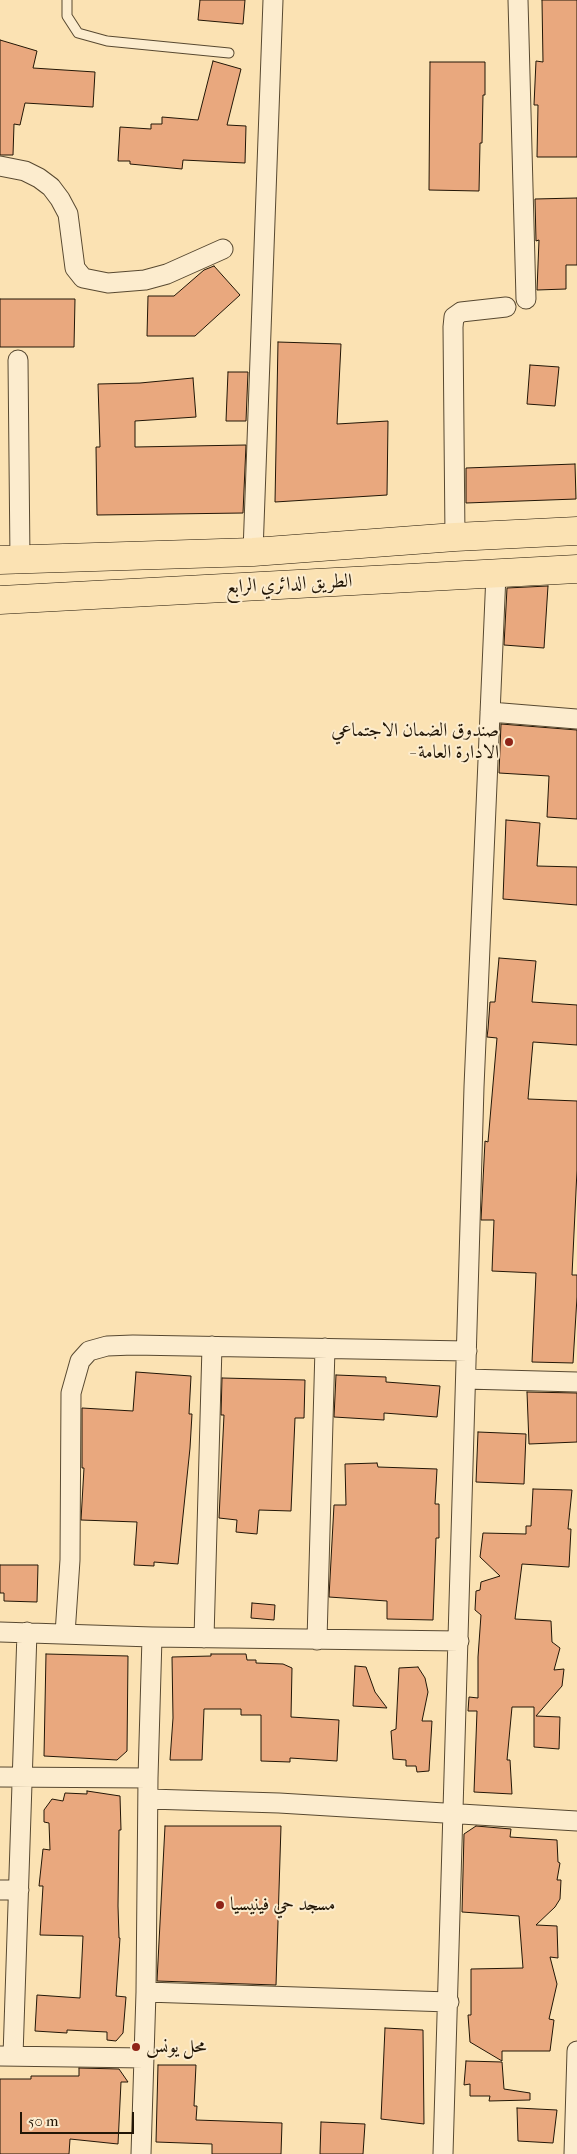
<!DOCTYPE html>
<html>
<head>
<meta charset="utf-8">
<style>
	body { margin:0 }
	#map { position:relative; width:577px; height:2154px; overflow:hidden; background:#fbe2b3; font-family:"IM FELL French Canon",serif }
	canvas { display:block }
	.scale { position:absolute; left:20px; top:2112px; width:114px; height:22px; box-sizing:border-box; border:2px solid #221606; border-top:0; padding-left:6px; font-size:15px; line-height:18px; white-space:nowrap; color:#221606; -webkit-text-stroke:4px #fcecce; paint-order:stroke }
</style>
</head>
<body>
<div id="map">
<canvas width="577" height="2154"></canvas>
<div class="scale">50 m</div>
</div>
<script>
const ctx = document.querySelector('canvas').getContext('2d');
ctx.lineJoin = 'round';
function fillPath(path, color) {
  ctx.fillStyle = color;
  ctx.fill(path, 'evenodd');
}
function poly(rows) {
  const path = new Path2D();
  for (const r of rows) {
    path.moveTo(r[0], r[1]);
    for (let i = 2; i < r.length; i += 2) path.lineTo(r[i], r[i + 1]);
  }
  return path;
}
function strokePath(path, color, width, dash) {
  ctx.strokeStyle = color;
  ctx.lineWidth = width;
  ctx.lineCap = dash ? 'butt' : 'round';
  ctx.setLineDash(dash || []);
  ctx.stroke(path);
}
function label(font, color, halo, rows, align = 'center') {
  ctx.font = font + ' "IM FELL French Canon",Amiri,serif';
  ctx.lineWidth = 4;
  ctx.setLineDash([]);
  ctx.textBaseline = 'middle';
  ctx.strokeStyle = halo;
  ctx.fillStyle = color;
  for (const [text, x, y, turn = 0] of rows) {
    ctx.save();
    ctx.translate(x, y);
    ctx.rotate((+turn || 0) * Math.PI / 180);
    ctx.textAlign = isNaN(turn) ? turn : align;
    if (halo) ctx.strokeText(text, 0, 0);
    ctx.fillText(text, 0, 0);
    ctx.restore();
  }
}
const building = poly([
	[200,0,245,0,243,24,198,20,200,0],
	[542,0,577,0,577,157,537,157,538,105,534,105,536,61,543,62,542,0],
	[0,40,37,51,33,68,95,72,93,107,25,103,20,125,14,124,13,155,0,155,0,40],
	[213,61,241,69,227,125,246,126,245,163,183,160,182,169,130,164,130,161,118,161,120,127,151,129,151,124,162,124,162,117,198,120,213,61],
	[430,62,485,62,485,95,483,95,482,143,480,143,479,191,429,190,430,62],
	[577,198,577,265,566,265,566,289,537,290,539,240,536,241,535,199,577,198],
	[214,266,240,295,195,336,147,336,148,296,174,296,204,270,214,266],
	[0,299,75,299,74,347,0,347,0,299],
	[278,342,341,344,337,424,388,421,387,495,275,502,278,342],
	[530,365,559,367,555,406,527,404,530,365],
	[228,372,248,372,246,421,226,421,228,372],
	[193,378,196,417,135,421,135,447,246,445,243,513,97,515,96,447,100,447,98,384,140,383,193,378],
	[575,464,576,499,466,503,466,468,575,464],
	[548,586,544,648,504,645,507,588,548,586],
	[501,724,577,730,577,819,547,817,549,776,499,773,501,724],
	[506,820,540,823,537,866,577,867,577,905,503,899,506,820],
	[499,958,536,961,532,1002,577,1005,577,1045,533,1042,528,1099,577,1101,577,1170,572,1275,577,1275,577,1297,573,1363,532,1362,536,1273,492,1271,494,1220,481,1220,485,1141,488,1142,497,1038,487,1037,488,1029,490,1002,495,1002,499,958],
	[136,1372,191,1376,189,1414,192,1414,190,1448,178,1564,154,1562,154,1566,134,1565,137,1522,81,1520,84,1468,82,1468,82,1408,133,1411,136,1372],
	[336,1375,386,1377,386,1382,440,1386,437,1417,384,1413,384,1420,334,1417,336,1375],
	[222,1378,305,1380,304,1418,295,1418,291,1511,259,1510,257,1534,236,1532,237,1520,219,1518,224,1415,221,1415,222,1378],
	[527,1392,577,1393,577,1442,529,1444,527,1392],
	[478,1432,526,1434,524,1484,476,1482,478,1432],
	[377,1463,378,1467,437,1469,435,1504,439,1504,439,1538,436,1538,433,1620,387,1619,387,1601,329,1597,334,1505,346,1505,345,1464,377,1463],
	[533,1489,572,1490,568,1529,571,1529,569,1567,522,1564,515,1619,551,1621,552,1642,560,1648,554,1670,564,1669,562,1686,536,1716,560,1717,559,1749,534,1747,534,1707,512,1707,507,1760,510,1760,512,1794,474,1792,477,1711,468,1711,469,1697,478,1698,478,1657,481,1615,475,1610,476,1591,480,1590,481,1582,500,1576,480,1557,483,1533,526,1534,526,1526,531,1526,533,1489],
	[0,1565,38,1565,37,1602,4,1601,4,1593,0,1593,0,1565],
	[252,1603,275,1605,274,1620,251,1618,252,1603],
	[46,1654,128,1656,127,1751,117,1760,44,1756,46,1654],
	[211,1654,246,1654,247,1660,256,1660,256,1663,283,1664,292,1668,291,1717,339,1720,337,1761,290,1758,290,1762,261,1761,261,1715,241,1715,241,1709,204,1709,202,1760,170,1760,173,1718,172,1657,211,1656,211,1654],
	[355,1666,366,1667,375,1692,387,1708,353,1706,355,1666],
	[418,1667,425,1678,428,1692,422,1721,432,1721,429,1771,417,1772,416,1766,406,1766,406,1760,393,1759,391,1731,396,1729,399,1668,418,1667],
	[87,1791,120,1796,121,1830,119,1830,118,1906,119,1938,120,1938,116,1996,126,1997,123,2033,116,2041,107,2040,107,2032,67,2030,67,2033,35,2031,37,1995,80,1998,83,1936,40,1935,43,1886,39,1886,43,1849,50,1850,49,1823,44,1822,44,1810,52,1799,63,1801,65,1793,87,1794,87,1791],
	[165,1826,281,1826,276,1985,157,1981,165,1826],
	[476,1826,511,1829,510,1837,557,1840,558,1862,560,1863,557,1880,561,1880,560,1899,555,1907,536,1925,557,1926,558,1958,550,1957,557,1984,549,2019,554,2020,550,2051,502,2051,502,2061,470,2042,468,2015,471,2015,471,1969,523,1968,519,1916,462,1912,464,1834,476,1826],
	[385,2028,423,2030,424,2124,381,2119,385,2028],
	[466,2061,502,2062,504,2089,530,2093,530,2100,489,2101,490,2096,470,2096,470,2084,464,2085,466,2061],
	[158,2065,196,2065,194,2106,197,2106,196,2120,282,2123,281,2154,212,2154,212,2144,156,2142,158,2065],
	[79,2068,119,2069,128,2082,121,2082,118,2144,70,2139,69,2154,0,2154,0,2079,31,2079,31,2076,79,2076,79,2068],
	[517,2108,557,2110,553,2143,518,2141,517,2108],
	[321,2122,365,2124,363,2154,320,2154,321,2122]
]);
fillPath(building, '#e9a87e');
strokePath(building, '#221606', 1);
const lane = poly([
	[67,0,67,16,78,33,107,41,229,53]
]);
const street = poly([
	[518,0,526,299],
	[0,166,25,171,39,178,51,187,60,199,68,214,75,268,83,278,108,283,145,280,167,274,223,249],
	[18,360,20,560],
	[455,537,453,327,454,317,461,312,506,307],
	[253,552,273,0],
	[490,712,577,719],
	[466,1379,577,1382],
	[0,1632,152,1637,459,1641],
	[65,1634,70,1560,71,1393,80,1361,89,1351,107,1346,133,1345,467,1351],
	[204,1638,212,1346],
	[317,1640,325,1348],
	[0,1777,148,1778],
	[149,1799,279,1803,577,1821],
	[0,1890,19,1890],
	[146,1992,449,2002],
	[0,2056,144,2058],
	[13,2056,27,1632],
	[141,2154,146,1992,148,1778,152,1637],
	[443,2154,474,1087,496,574],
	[574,2154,577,2051]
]);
const primary = poly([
	[0,560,253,552,455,537,577,531],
	[0,600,577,569]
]);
strokePath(lane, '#584931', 11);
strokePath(street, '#584931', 21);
strokePath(primary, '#221606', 29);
strokePath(lane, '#fcecce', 9);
strokePath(street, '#fcecce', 19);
strokePath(primary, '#fbe2b3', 28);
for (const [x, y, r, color] of [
	[509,742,5,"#8f2418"],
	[220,1905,5,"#8f2418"],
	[136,2047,5,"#8f2418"]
]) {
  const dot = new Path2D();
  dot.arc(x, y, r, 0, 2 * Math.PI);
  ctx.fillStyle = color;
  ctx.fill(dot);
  strokePath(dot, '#fcecce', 2);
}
label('19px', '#221606', '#fcecce', [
	["الطريق الدائري الرابع",289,585,-3]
]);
label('19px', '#221606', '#fcecce', [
	["صندوق الضمان الاجتماعي",499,731,"right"],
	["- الادارة العامة",499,753,"right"],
	["مسجد حي فينيسيا",230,1905],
	["محل يونس",146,2047]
], 'left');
</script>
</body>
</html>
